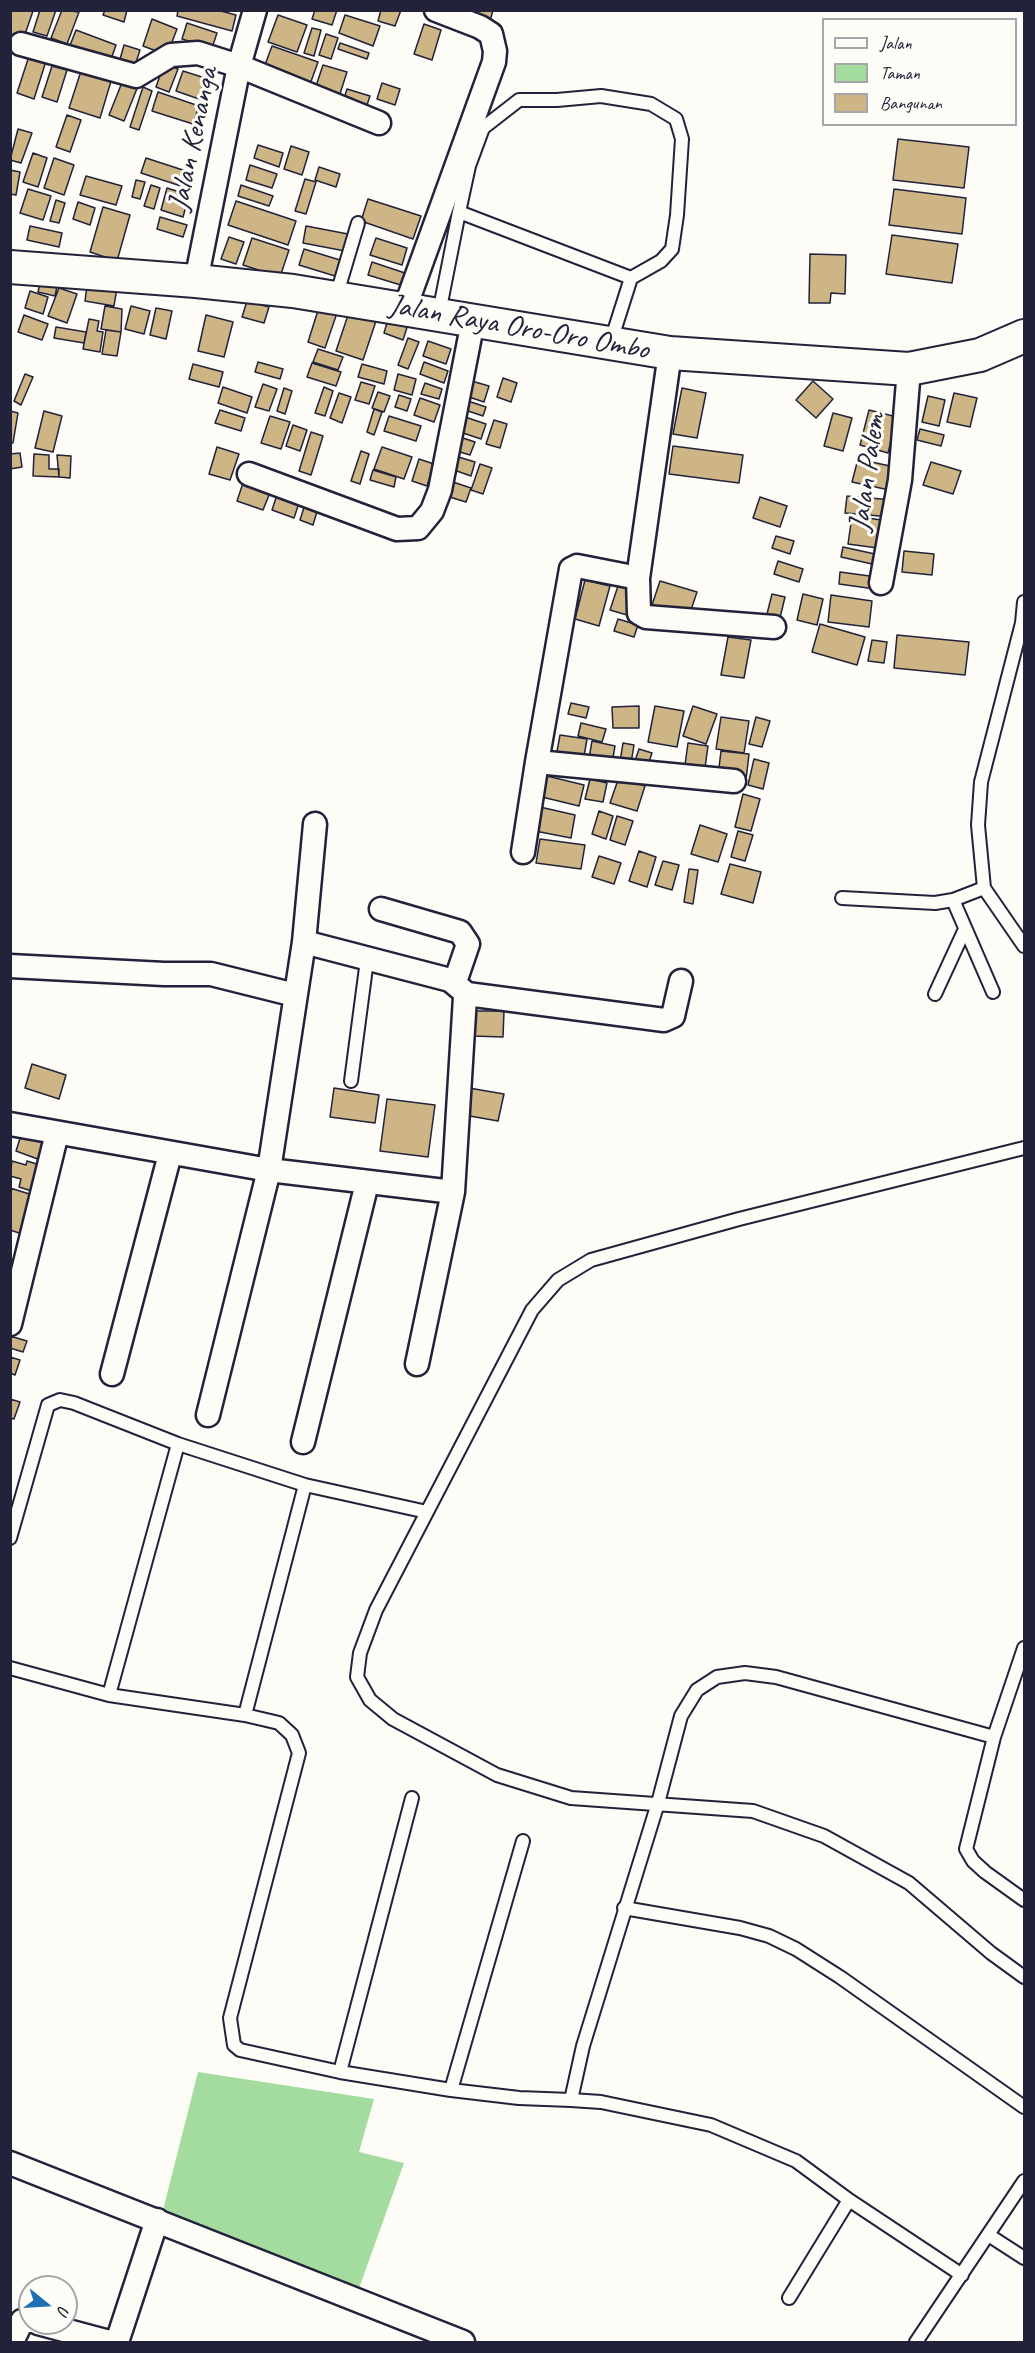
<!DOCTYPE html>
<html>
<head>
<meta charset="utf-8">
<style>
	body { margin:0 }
	#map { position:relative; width:1035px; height:2353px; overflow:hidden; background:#fdfcf7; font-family:Caveat,sans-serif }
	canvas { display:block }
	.frame { position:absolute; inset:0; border:12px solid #22223b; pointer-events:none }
	.legend { position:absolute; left:822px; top:18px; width:195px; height:108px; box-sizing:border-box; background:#fdfcf7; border:2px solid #a5a5ac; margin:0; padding:8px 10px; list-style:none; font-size:18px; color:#22223b }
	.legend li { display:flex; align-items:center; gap:12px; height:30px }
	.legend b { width:30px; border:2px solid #a5a5ac }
	.north { position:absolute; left:18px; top:2275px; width:60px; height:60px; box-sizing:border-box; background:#fdfcf7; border:2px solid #a5a5ac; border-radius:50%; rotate:108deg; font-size:16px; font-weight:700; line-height:24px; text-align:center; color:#22223b }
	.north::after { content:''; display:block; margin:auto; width:21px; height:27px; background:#1f6fb2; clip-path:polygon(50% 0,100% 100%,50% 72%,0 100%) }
</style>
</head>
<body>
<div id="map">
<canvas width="1035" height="2353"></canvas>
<div class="frame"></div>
<ul class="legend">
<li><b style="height:8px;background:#fdfcf7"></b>Jalan</li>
<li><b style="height:16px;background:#a4db9e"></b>Taman</li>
<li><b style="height:16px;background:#cdb585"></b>Bangunan</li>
</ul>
<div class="north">U</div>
</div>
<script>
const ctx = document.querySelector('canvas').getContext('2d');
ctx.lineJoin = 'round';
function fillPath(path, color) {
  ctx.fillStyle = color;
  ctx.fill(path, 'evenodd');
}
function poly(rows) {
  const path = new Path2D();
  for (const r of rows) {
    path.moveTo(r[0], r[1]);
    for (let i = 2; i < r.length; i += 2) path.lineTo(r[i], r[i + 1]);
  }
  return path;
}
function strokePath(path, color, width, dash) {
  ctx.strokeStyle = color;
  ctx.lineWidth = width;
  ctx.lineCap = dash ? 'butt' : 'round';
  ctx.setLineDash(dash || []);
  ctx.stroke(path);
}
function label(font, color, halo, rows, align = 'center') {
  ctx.font = font + ' Caveat,sans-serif';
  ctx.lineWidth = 6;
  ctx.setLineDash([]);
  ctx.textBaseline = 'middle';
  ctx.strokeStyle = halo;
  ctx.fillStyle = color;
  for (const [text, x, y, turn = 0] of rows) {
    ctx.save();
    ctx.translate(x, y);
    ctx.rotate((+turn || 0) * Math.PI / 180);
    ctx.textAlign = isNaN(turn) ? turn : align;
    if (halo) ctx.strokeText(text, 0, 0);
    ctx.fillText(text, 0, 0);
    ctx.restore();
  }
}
fillPath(poly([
	[198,2072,374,2099,359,2152,404,2163,358,2291,162,2214]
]), '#a4db9e');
const building = poly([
	[10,10,33,11,23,40,10,36,10,10],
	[40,10,56,10,47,36,33,32,40,10],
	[62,10,79,12,67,44,51,38,62,10],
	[105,10,127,10,124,22,103,15,105,10],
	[178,10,217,10,236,15,232,31,177,16,178,10],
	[315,10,337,10,332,25,312,19,315,10],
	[381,10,401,10,395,26,378,21,381,10],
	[469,10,493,10,490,21,468,13,469,10],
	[278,15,307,25,297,52,268,42,278,15],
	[345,15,380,26,373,46,339,33,345,15],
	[152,19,177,29,167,55,143,46,152,19],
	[187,23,217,33,212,48,182,39,187,23],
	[424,24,441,30,432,60,414,54,424,24],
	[312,28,321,30,314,56,304,53,312,28],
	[76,30,116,45,108,68,67,53,76,30],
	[326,34,338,38,331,59,319,55,326,34],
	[340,43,369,53,367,59,338,49,340,43],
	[124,45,140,50,132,75,117,70,124,45],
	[272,46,318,62,308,90,262,73,272,46],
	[30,53,47,58,34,99,17,93,30,53],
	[164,64,178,69,169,92,156,87,164,64],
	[323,65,347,72,337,103,313,95,323,65],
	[52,66,67,70,57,102,42,97,52,66],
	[82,68,112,78,100,118,69,108,82,68],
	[183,71,205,78,199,99,176,91,183,71],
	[123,80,138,86,124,121,109,115,123,80],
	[382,83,400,89,395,105,377,99,382,83],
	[143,87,152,91,139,130,130,127,143,87],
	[347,89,370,96,364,114,342,106,347,89],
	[158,92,199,106,193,124,152,111,158,92],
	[67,115,81,120,70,152,56,147,67,115],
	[18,129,32,133,21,163,10,160,18,129],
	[898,139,969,147,964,188,893,180,898,139],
	[258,145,283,153,279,167,254,158,258,145],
	[291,146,309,152,302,175,284,169,291,146],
	[33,153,47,158,38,187,23,182,33,153],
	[54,158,74,165,64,195,44,188,54,158],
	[146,158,189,172,184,187,141,173,146,158],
	[250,165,277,174,272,188,246,180,250,165],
	[319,167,340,174,336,187,315,180,319,167],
	[10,170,20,172,16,195,10,194,10,170],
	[86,176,122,186,116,205,80,195,86,176],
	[305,179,316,182,306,214,295,211,305,179],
	[136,180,145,182,140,199,132,197,136,180],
	[151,185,160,188,154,209,144,206,151,185],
	[241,185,273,196,269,206,238,196,241,185],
	[167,188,189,195,183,217,161,210,167,188],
	[28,189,51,196,43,220,20,213,28,189],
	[894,189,966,198,962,234,889,225,894,189],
	[368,199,421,216,413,239,361,221,368,199],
	[56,200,65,203,59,223,50,221,56,200],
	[236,201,296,221,288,245,228,225,236,201],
	[78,202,95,208,90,225,73,219,78,202],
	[103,207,130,215,117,261,90,252,103,207],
	[160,217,187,225,183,237,157,229,160,217],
	[30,226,62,233,59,247,27,240,30,226],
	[306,226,348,234,345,251,303,243,306,226],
	[892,235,958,244,952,283,886,274,892,235],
	[229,237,244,242,236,264,221,259,229,237],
	[252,238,289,250,280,277,243,265,252,238],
	[376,238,407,248,402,265,370,255,376,238],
	[304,249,340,260,335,276,299,265,304,249],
	[810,254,846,255,845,294,831,293,830,303,809,303,810,254],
	[372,262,408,274,404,286,368,275,372,262],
	[42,273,59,277,55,296,38,292,42,273],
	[88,277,118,282,114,306,85,301,88,277],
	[59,288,77,294,67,323,48,316,59,288],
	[30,291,48,297,43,314,25,308,30,291],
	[247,301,269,307,264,323,242,317,247,301],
	[320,304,338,310,325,348,308,342,320,304],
	[105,306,122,309,121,332,101,329,105,306],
	[131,306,150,311,144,334,125,329,131,306],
	[156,308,172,311,166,339,150,335,156,308],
	[350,309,377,318,363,360,336,351,350,309],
	[391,309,411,315,403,340,384,333,391,309],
	[24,315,48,324,42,340,18,332,24,315],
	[206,315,233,322,224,357,198,351,206,315],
	[89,319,99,321,97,331,103,332,100,352,83,349,89,319],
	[56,327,86,332,84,343,54,338,56,327],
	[106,330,121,332,117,356,102,354,106,330],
	[408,338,419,342,408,369,398,365,408,338],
	[428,341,451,349,446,364,423,356,428,341],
	[318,349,343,357,338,370,313,362,318,349],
	[258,362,283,369,280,379,255,372,258,362],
	[424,362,448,371,444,383,420,374,424,362],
	[312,363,341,372,336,386,307,377,312,363],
	[193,364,223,372,219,387,189,379,193,364],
	[362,364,387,371,384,384,358,377,362,364],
	[25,374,33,377,21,405,14,401,25,374],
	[398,374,416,379,412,395,394,390,398,374],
	[503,378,517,383,511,402,497,397,503,378],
	[468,380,489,386,484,402,463,395,468,380],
	[813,381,833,399,816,418,796,400,813,381],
	[361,382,375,386,369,404,355,400,361,382],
	[425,383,442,389,439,399,421,394,425,383],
	[263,384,277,389,269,411,255,407,263,384],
	[223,387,252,397,247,413,218,403,223,387],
	[324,387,333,391,325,416,315,413,324,387],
	[284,388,292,391,285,414,277,411,284,388],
	[682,388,706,393,697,438,673,434,682,388],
	[378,392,390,396,384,412,372,408,378,392],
	[339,393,351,397,342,423,330,418,339,393],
	[954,393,977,398,970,427,947,422,954,393],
	[399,395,411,399,407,411,395,407,399,395],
	[928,396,945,400,939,426,922,422,928,396],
	[420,398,440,405,434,422,414,415,420,398],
	[465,400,486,407,483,416,462,409,465,400],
	[374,409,382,412,374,435,367,432,374,409],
	[220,410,245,418,241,431,215,423,220,410],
	[869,410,897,417,888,453,860,445,869,410],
	[10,411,18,413,13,443,10,443,10,411],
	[44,411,62,416,53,452,35,448,44,411],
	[833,413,852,418,843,451,824,446,833,413],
	[459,415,486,424,481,439,454,430,459,415],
	[270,416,290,422,281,449,261,443,270,416],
	[389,416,421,426,416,441,384,431,389,416],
	[494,420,507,424,500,448,486,444,494,420],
	[293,425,307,430,300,451,286,446,293,425],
	[920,429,944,435,941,446,917,440,920,429],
	[311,432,323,436,311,475,299,471,311,432],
	[454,435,475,442,470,455,450,449,454,435],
	[673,446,743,455,739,483,669,474,673,446],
	[217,447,239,454,230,480,209,474,217,447],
	[382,447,412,457,404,479,374,469,382,447],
	[361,451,369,454,360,484,351,481,361,451],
	[20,453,22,467,10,469,10,454,20,453],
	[34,454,49,455,49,469,59,469,59,477,33,476,34,454],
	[57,455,71,456,70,478,59,477,57,455],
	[455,456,475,462,471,476,451,469,455,456],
	[419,459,434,464,427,486,412,481,419,459],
	[858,459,899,468,894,491,852,482,858,459],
	[931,462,961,471,953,494,923,485,931,462],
	[480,464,492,468,483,494,471,490,480,464],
	[373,470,396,477,394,487,370,480,373,470],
	[244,480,271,490,263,510,237,501,244,480],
	[447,480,471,488,466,502,443,495,447,480],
	[278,492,300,500,294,518,272,510,278,492],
	[847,496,893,500,891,517,845,513,847,496],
	[760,497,787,506,780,527,753,518,760,497],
	[306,501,319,505,313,525,300,520,306,501],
	[852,516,889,521,885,549,848,544,852,516],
	[776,536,794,541,790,554,772,548,776,536],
	[843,547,875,554,872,564,841,557,843,547],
	[904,551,934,554,932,575,902,572,904,551],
	[778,561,803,569,799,582,774,574,778,561],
	[840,572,877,577,875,589,839,584,840,572],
	[585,580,610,586,599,626,575,619,585,580],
	[620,580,637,586,627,615,610,610,620,580],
	[660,581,697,592,689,616,652,605,660,581],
	[772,594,785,597,779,622,766,618,772,594],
	[803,594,823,599,817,625,797,620,803,594],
	[831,595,872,601,869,627,828,622,831,595],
	[618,619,638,625,634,637,614,631,618,619],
	[820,624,865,637,857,665,812,652,820,624],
	[897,635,969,642,965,675,894,668,897,635],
	[728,637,751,640,744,678,721,675,728,637],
	[872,640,887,642,884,663,868,661,872,640],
	[571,703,589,707,586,718,568,714,571,703],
	[639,706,639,728,613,728,612,707,639,706],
	[655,706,684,711,677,747,648,742,655,706],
	[693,706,717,714,706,744,683,736,693,706],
	[721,717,749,721,744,753,716,749,721,717],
	[756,717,770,721,762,747,749,744,756,717],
	[581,723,606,729,602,742,578,736,581,723],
	[560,735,587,739,583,762,556,757,560,735],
	[592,741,615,746,611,769,588,764,592,741],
	[623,743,634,745,630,769,619,768,623,743],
	[688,743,708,746,704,775,684,772,688,743],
	[639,749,652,753,647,768,634,764,639,749],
	[721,751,749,754,746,780,718,776,721,751],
	[754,759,769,763,763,789,748,785,754,759],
	[547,776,584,785,579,806,542,797,547,776],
	[619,777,645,786,637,811,610,803,619,777],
	[590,779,607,783,603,802,585,799,590,779],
	[743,794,760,799,751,831,735,827,743,794],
	[540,807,575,815,571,838,535,831,540,807],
	[599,811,613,816,606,839,592,834,599,811],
	[617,816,633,821,625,845,610,840,617,816],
	[700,825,727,834,718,862,691,854,700,825],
	[738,831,753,835,745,861,731,857,738,831],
	[540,839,585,845,581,869,536,863,540,839],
	[639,851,656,857,647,887,629,881,639,851],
	[599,856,621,863,614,884,592,877,599,856],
	[663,861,679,865,672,890,655,885,663,861],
	[730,864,761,872,753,903,721,894,730,864],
	[689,869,698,870,693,904,684,902,689,869],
	[474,1011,504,1011,503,1037,473,1036,474,1011],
	[32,1064,66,1075,59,1099,25,1088,32,1064],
	[334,1088,379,1095,375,1123,330,1117,334,1088],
	[469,1088,504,1094,498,1121,464,1115,469,1088],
	[387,1099,435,1105,428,1157,380,1151,387,1099],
	[23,1129,51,1139,43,1161,16,1151,23,1129],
	[12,1161,26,1165,27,1161,43,1166,35,1192,19,1187,21,1179,10,1176,12,1161],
	[10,1188,36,1196,22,1234,10,1230,10,1188],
	[10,1336,27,1341,23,1352,10,1348,10,1336],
	[10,1357,20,1360,15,1375,10,1373,10,1357],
	[10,1399,20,1402,14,1419,10,1418,10,1399]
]);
fillPath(building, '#cdb585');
strokePath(building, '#22223b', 1.5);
const lane = poly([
	[459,212,469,166,483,128,519,100,557,100,601,96,651,104,676,119,682,139,677,215,672,249,661,261,631,278],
	[336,297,358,223],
	[439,313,459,212,631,278,611,341],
	[1024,602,1022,623,981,782,978,825,984,888,1024,946],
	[842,898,935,903,953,900,984,888],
	[953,900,993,992],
	[935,994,965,929],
	[351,1081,367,960],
	[1024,1148,739,1219,591,1260,558,1280,532,1310,376,1610,360,1653,357,1677,370,1700,393,1719,497,1775,571,1798,753,1811,824,1836,909,1883,991,1953,1024,1977],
	[10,1538,48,1405,60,1400,74,1403,178,1444,305,1485,427,1512],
	[1024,1648,994,1737,966,1849,973,1861,985,1872,1024,1900],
	[10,1668,109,1695,245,1715,279,1723,292,1735,299,1753,230,2018,234,2045,240,2050,340,2072,451,2090,519,2098,571,2100],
	[109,1695,178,1444],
	[245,1715,305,1485],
	[624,1908,740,1928,769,1936,796,1949,840,1977,1024,2107],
	[340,2072,412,1798],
	[451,2090,523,1841],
	[849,2200,962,2275],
	[990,2236,1024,2258],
	[789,2298,849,2200,796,2161,711,2125,601,2102,571,2100,583,2046,658,1803,681,1716,697,1690,717,1677,745,1673,776,1677,994,1737],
	[916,2342,1024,2181]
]);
const street = poly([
	[21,44,136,76,171,55,198,53,239,66,379,123],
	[196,281,239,66,255,10],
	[405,308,494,62,495,51,491,34,480,27,436,10],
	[670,353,638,578,639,613,646,617,774,627],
	[249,474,397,529,418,528,432,511,440,490,473,321],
	[638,578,577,566,571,569,537,762,734,781],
	[881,583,900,480,909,369],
	[315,824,304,942,450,980,467,994],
	[523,852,537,762],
	[381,909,460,932,468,944,455,982],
	[10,966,164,974,211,974,295,995],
	[10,1124,269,1170,453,1192,417,1364],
	[453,1192,465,997,467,994,664,1020,673,1016,681,981],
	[10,1324,57,1133],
	[112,1374,170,1154],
	[208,1415,269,1170,304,942],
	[303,1442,367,1183],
	[10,2163,463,2342],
	[38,2323,109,2342],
	[12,2342,22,2321,30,2321],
	[117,2342,157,2220]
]);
const secondary = poly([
	[10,267,196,281,293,291,670,353,909,369,980,355,1024,336]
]);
strokePath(lane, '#22223b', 16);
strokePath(street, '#22223b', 27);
strokePath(secondary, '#22223b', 36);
strokePath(lane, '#fdfcf7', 12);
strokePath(street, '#fdfcf7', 22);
strokePath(secondary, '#fdfcf7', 32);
label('30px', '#22223b', '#fdfcf7', [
	["Jalan Kenanga",194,139,-78],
	["Jalan Raya Oro-Oro Ombo",519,328,10],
	["Jalan Palem",868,472,-82]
]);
</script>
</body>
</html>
